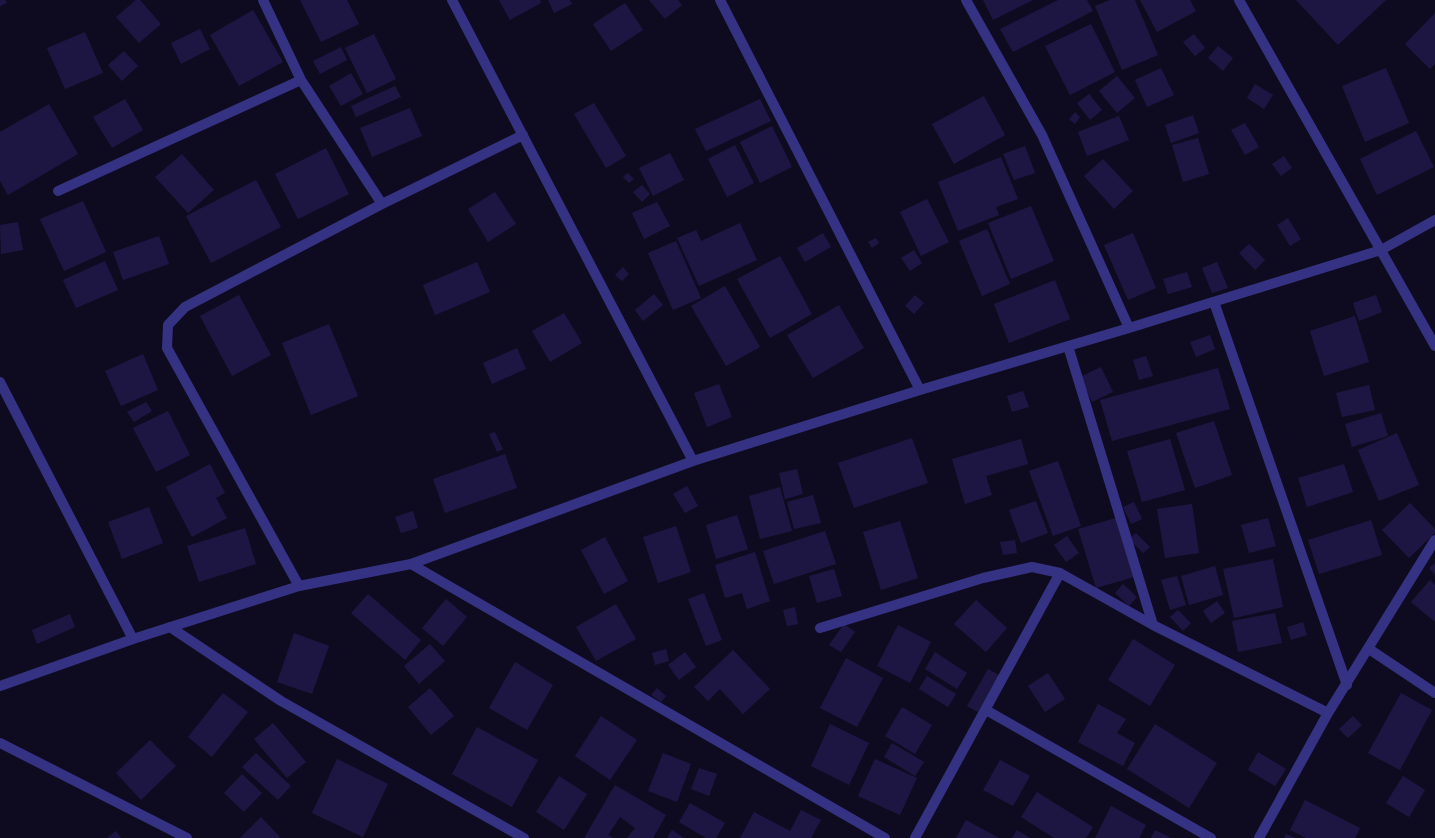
<!DOCTYPE html>
<html>
<head>
<meta charset="utf-8">
<style>
	body { margin:0 }
	canvas { display:block; background:#0e0b20 }
</style>
</head>
<body>
<canvas width="1435" height="838"></canvas>
<script>
const ctx = document.querySelector('canvas').getContext('2d');
ctx.lineJoin = 'round';
function fillPath(path, color) {
  ctx.fillStyle = color;
  ctx.fill(path, 'evenodd');
}
function poly(rows) {
  const path = new Path2D();
  for (const r of rows) {
    path.moveTo(r[0], r[1]);
    for (let i = 2; i < r.length; i += 2) path.lineTo(r[i], r[i + 1]);
  }
  return path;
}
function strokePath(path, color, width, dash) {
  ctx.strokeStyle = color;
  ctx.lineWidth = width;
  ctx.lineCap = dash ? 'butt' : 'round';
  ctx.setLineDash(dash || []);
  ctx.stroke(path);
}
fillPath(poly([
	[0,0,5,0,7,3,0,6],
	[136,0,140,0,161,24,139,43,116,17],
	[300,0,347,0,359,24,321,42],
	[499,0,540,0,541,3,510,20],
	[548,0,570,0,572,4,554,13],
	[649,0,678,0,682,5,665,19],
	[983,0,1033,0,993,20],
	[1058,0,1087,0,1093,11,1013,52,1000,29],
	[1110,0,1135,0,1158,55,1122,70,1095,6],
	[1140,0,1190,0,1196,11,1157,32],
	[1296,0,1386,0,1338,45],
	[625,3,643,30,611,51,593,24],
	[253,10,283,62,239,86,210,35],
	[1435,13,1435,64,1430,69,1405,44],
	[1091,24,1115,72,1070,95,1045,46],
	[200,29,210,49,181,64,171,43],
	[85,32,103,73,65,89,47,48],
	[374,34,396,79,367,93,345,48],
	[1194,34,1205,48,1195,56,1183,42],
	[1218,46,1233,58,1223,71,1208,58],
	[341,47,347,60,320,74,313,61],
	[124,51,138,66,122,81,108,65],
	[1161,68,1174,95,1147,107,1135,80],
	[1386,68,1409,123,1365,142,1342,86],
	[351,73,363,94,341,106,329,86],
	[1117,76,1135,98,1117,113,1099,91],
	[1255,84,1273,95,1264,109,1247,98],
	[395,86,401,97,356,117,351,106],
	[1089,94,1102,110,1090,120,1077,103],
	[984,96,1005,135,954,164,932,124],
	[125,99,143,130,112,148,93,117],
	[760,99,771,121,706,151,695,129],
	[594,103,626,156,606,168,574,114],
	[49,104,78,154,8,195,0,181,0,132],
	[410,108,422,136,372,157,360,128],
	[1075,112,1080,117,1075,124,1069,119],
	[1193,115,1199,133,1171,143,1165,125],
	[1119,116,1129,140,1087,156,1078,132],
	[1245,123,1259,147,1245,155,1231,130],
	[772,126,792,167,760,183,740,142],
	[1416,131,1434,167,1377,195,1360,159],
	[1198,138,1209,174,1183,182,1172,145],
	[735,145,754,183,727,197,708,159],
	[1025,146,1035,173,1014,180,1003,154],
	[326,148,349,194,298,219,275,174],
	[670,153,684,180,653,196,639,168],
	[182,154,214,190,188,213,155,177],
	[1284,156,1292,168,1281,176,1272,164],
	[1001,157,1018,199,996,207,999,215,958,231,938,182],
	[1103,159,1133,191,1114,209,1084,176],
	[628,173,634,179,629,183,623,177],
	[256,180,281,227,211,263,186,216],
	[642,185,650,194,642,202,633,192],
	[495,192,516,224,488,242,468,209],
	[927,199,949,242,921,256,900,212],
	[83,201,106,252,64,271,40,219],
	[657,202,670,226,644,239,632,213],
	[1031,206,1054,261,1011,279,988,223],
	[1288,218,1301,239,1290,246,1277,225],
	[18,222,23,250,1,254,0,225],
	[740,223,757,260,699,286,677,238,696,230,701,241],
	[987,229,1010,284,982,296,959,241],
	[823,233,831,247,805,262,797,248],
	[1133,233,1156,288,1128,300,1104,245],
	[159,236,169,264,123,280,113,252],
	[876,238,879,243,872,248,868,242],
	[676,241,701,298,673,310,648,253],
	[1249,244,1265,260,1255,270,1239,253],
	[914,250,922,263,910,271,901,258],
	[780,256,812,314,770,338,737,279],
	[105,261,118,290,76,308,63,280],
	[477,262,490,292,435,315,423,285],
	[1217,262,1228,288,1212,293,1202,268],
	[623,267,629,274,622,281,615,275],
	[1187,272,1192,287,1168,294,1163,279],
	[1055,280,1070,319,1009,343,994,304],
	[725,286,760,347,726,366,691,306],
	[654,294,663,305,643,321,635,310],
	[239,295,271,355,232,376,200,316],
	[915,295,924,303,914,314,905,306],
	[1376,295,1382,312,1359,321,1353,303],
	[839,305,864,348,813,378,787,335],
	[564,313,582,343,550,362,532,331],
	[1355,316,1369,362,1324,376,1310,331],
	[329,324,358,396,311,415,282,343],
	[1210,335,1215,349,1196,357,1190,342],
	[517,348,526,369,492,384,483,363],
	[143,354,158,390,121,406,105,371],
	[1146,356,1153,376,1139,380,1133,360],
	[1101,367,1113,392,1092,402,1080,377],
	[1218,368,1230,409,1112,441,1100,400],
	[719,384,732,417,707,427,694,393],
	[1369,385,1375,410,1342,417,1336,393],
	[1023,391,1029,407,1012,412,1007,396],
	[146,402,152,411,134,422,127,412],
	[168,411,190,455,156,472,133,428],
	[1381,413,1388,436,1352,447,1345,424],
	[1214,421,1232,475,1195,488,1176,433],
	[495,432,503,449,497,452,489,434],
	[1397,433,1419,485,1379,501,1358,450],
	[912,438,928,483,854,508,838,463],
	[1021,439,1028,464,986,476,992,495,965,504,952,459],
	[1170,439,1185,490,1142,502,1127,451],
	[505,454,517,488,445,513,433,479],
	[1058,461,1081,526,1053,536,1029,471],
	[210,464,225,493,216,498,227,518,192,537,166,487],
	[1344,464,1353,492,1307,507,1298,478],
	[797,469,803,494,785,499,779,473],
	[687,486,698,506,685,513,673,494],
	[780,487,792,531,760,539,749,496],
	[813,495,821,523,794,529,787,502],
	[1036,501,1048,533,1021,543,1009,510],
	[1134,502,1142,519,1131,524,1123,507],
	[1410,503,1435,529,1435,533,1409,558,1382,530],
	[1192,504,1199,553,1165,558,1157,509],
	[149,507,163,543,122,559,108,522],
	[413,511,418,528,401,533,395,517],
	[737,515,748,549,716,559,706,525],
	[1116,518,1134,577,1096,588,1078,529],
	[1268,518,1276,546,1249,553,1241,525],
	[1371,520,1382,555,1319,574,1308,540],
	[900,521,918,578,881,590,863,532],
	[676,526,691,572,658,583,643,537],
	[245,528,256,564,199,582,187,546],
	[825,531,836,564,774,584,763,551],
	[1136,533,1150,547,1143,553,1129,539],
	[1067,536,1079,553,1066,562,1054,545],
	[605,537,628,581,604,594,581,550],
	[1015,540,1017,553,1003,555,1000,542],
	[755,552,770,601,747,609,742,593,725,598,715,565],
	[1273,559,1283,607,1234,618,1223,569],
	[1435,563,1435,575,1429,568],
	[1215,566,1223,595,1189,605,1181,576],
	[834,569,842,596,817,603,809,576],
	[1177,576,1186,605,1170,610,1161,580],
	[1430,580,1435,585,1435,622,1411,602],
	[1123,584,1137,597,1129,606,1115,593],
	[704,593,722,640,706,646,688,599],
	[368,594,421,640,405,660,351,613],
	[446,599,467,617,443,646,422,628],
	[976,600,1007,628,986,652,954,624],
	[1217,601,1225,613,1211,623,1203,611],
	[616,604,636,639,596,661,576,627],
	[795,607,798,624,787,626,783,610],
	[1178,610,1191,623,1183,631,1170,617],
	[1275,613,1282,643,1238,652,1232,621],
	[70,614,75,627,37,644,32,630],
	[1303,622,1307,635,1291,640,1287,627],
	[844,624,855,632,841,652,829,645],
	[898,625,931,642,910,683,877,666],
	[294,633,329,646,312,694,277,682],
	[1133,639,1175,665,1150,706,1108,680],
	[430,644,445,661,419,684,404,666],
	[666,649,669,661,655,665,652,653],
	[733,650,770,689,743,714,720,689,708,701,694,687],
	[685,652,696,667,679,680,668,665],
	[935,652,967,673,957,689,925,669],
	[846,658,883,678,857,727,820,708],
	[515,662,553,685,527,730,489,708],
	[988,669,999,675,978,712,967,706],
	[1048,673,1065,699,1045,712,1028,686],
	[927,676,956,694,948,707,919,689],
	[430,688,454,716,431,735,408,707],
	[657,688,666,696,661,702,651,695],
	[223,693,248,712,212,757,188,737],
	[1401,693,1432,710,1400,770,1368,753],
	[1098,704,1126,719,1117,733,1135,743,1123,766,1078,742],
	[902,707,932,725,915,754,885,736],
	[601,716,637,740,610,780,575,756],
	[1353,716,1362,725,1348,738,1339,729],
	[273,723,306,762,287,778,254,739],
	[830,724,869,743,849,785,811,766],
	[1155,724,1217,763,1189,808,1127,769],
	[477,727,538,760,512,807,452,774],
	[150,740,176,766,141,800,116,773],
	[892,743,924,762,915,776,884,757],
	[1258,752,1286,769,1275,786,1248,770],
	[256,753,291,786,278,800,242,767],
	[663,753,691,764,677,802,648,791],
	[337,759,388,784,363,837,312,813],
	[875,759,917,778,900,815,858,796],
	[1000,760,1030,776,1013,806,983,790],
	[699,768,717,774,709,796,691,789],
	[242,774,262,793,244,812,224,793],
	[559,776,587,794,564,830,536,812],
	[1403,776,1425,790,1409,817,1386,803],
	[615,785,666,815,653,838,627,838,635,828,620,817,608,835,613,838,584,838],
	[1037,792,1093,827,1086,838,1054,838,1021,817],
	[1305,800,1360,828,1355,838,1306,838,1290,830],
	[690,803,725,823,716,838,706,838,679,822],
	[1111,806,1146,825,1139,838,1095,838],
	[801,810,821,820,811,838,740,838,754,812,790,831],
	[261,817,280,837,279,838,240,838],
	[966,820,999,838,956,838],
	[672,830,684,838,667,838],
	[1017,830,1030,838,1012,838],
	[1155,830,1171,838,1151,838],
	[116,831,121,838,107,838],
	[1286,834,1296,838,1284,838]
]), '#1e1642');
strokePath(poly([
	[263,0,301,80,382,204],
	[452,0,693,461],
	[720,0,920,390],
	[966,0,1042,135,1129,328],
	[1239,0,1435,346],
	[58,191,301,80],
	[1214,302,1347,685],
	[1068,346,1153,625],
	[0,382,133,639],
	[411,564,885,838],
	[299,586,167,348,168,325,185,307,382,204,523,135],
	[170,627,281,701,524,838],
	[820,628,983,578,1032,567,1060,573,1153,625,1328,713],
	[1369,649,1435,693],
	[0,686,133,639,299,586,411,564,693,461,920,390,1129,328,1381,250,1435,220],
	[986,710,1211,838],
	[0,743,187,838],
	[915,838,1060,573],
	[1259,838,1328,713,1435,540]
]), '#353283', 10);
</script>
</body>
</html>
